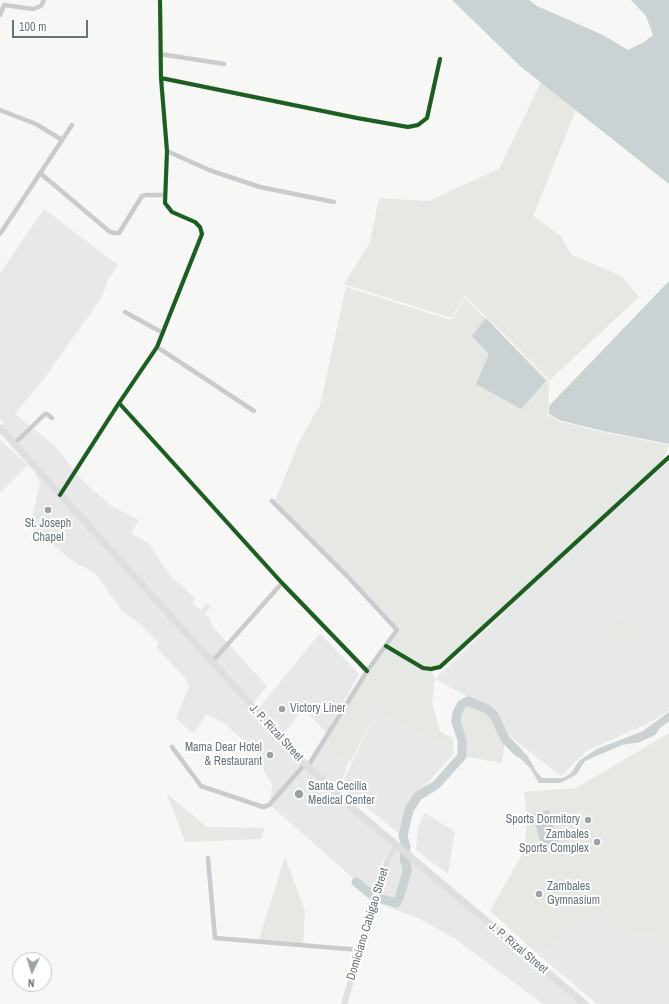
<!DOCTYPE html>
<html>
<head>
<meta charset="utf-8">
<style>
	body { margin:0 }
	#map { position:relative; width:669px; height:1004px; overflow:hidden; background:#f7f7f6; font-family:"Archivo Narrow",sans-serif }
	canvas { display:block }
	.north { position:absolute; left:12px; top:952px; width:40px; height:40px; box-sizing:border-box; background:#fff; border:1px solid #c2c7cb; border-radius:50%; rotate:184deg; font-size:11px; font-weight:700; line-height:16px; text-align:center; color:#66747d }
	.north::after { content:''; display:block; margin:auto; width:14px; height:18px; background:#99a2a7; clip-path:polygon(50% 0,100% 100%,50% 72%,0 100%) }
	.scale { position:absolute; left:12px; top:20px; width:76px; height:18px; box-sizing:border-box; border:2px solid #66747d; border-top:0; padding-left:5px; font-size:12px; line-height:14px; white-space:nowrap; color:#66747d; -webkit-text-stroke:3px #fff; paint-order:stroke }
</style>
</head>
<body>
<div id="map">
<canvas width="669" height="1004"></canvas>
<div class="north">N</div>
<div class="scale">100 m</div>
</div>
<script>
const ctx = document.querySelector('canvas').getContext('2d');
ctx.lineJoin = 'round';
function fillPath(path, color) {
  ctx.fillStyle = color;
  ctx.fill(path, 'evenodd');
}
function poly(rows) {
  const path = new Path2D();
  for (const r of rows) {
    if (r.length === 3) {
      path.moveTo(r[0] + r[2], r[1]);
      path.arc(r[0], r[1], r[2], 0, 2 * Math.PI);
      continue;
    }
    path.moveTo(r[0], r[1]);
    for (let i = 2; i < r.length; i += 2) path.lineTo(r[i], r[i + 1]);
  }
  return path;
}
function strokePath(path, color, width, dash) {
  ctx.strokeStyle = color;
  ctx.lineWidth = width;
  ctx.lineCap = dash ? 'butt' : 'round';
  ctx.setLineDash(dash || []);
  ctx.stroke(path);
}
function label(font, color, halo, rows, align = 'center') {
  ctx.font = font + ' "Archivo Narrow",sans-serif';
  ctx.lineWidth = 4;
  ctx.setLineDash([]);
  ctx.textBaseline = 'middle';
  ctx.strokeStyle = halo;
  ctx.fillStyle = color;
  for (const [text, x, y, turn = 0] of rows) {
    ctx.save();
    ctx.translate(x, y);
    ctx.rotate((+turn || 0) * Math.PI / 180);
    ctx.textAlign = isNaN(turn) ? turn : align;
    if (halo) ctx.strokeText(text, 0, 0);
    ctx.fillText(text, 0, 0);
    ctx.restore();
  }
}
fillPath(poly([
	[44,209,118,265,108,280,102,297,43,380,15,414,55,446,83,481,110,505,139,520,131,533,149,544,169,574,196,599,192,603,201,610,206,603,211,607,205,614,210,618,212,626,267,686,253,703,308,767,318,746,349,760,337,794,394,842,383,861,373,891,354,879,270,805,272,785,264,771,261,758,253,748,222,722,206,714,196,731,191,732,176,718,189,687,186,679,156,647,159,643,139,623,123,612,95,573,74,562,30,527,40,483,35,473,37,469,0,428,4,424,0,419,0,273],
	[0,440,28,465,0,493],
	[669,461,669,710,655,720,587,751,561,776,506,733,492,710,435,679,547,571],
	[320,633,359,674,326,733,303,708,284,734,258,709],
	[376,712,435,741,453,739,454,754,411,801,404,838,341,786],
	[424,813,455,831,448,874,416,850,418,828],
	[396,849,585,1004,543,1004,454,938,418,918,377,903,383,877],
	[596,909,627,942,636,933,650,931,669,946,669,1004,597,1004,540,956]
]), '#e7e8e8');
fillPath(poly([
	[541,82,576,110,533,216,560,235,571,254,621,276,639,297,550,380,465,296,451,318,344,284,370,242,379,198,428,201,499,169],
	[346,287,451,320,465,298,549,381,548,415,558,421,602,432,669,445,663,459,440,665,432,667,423,665,388,644,398,629,275,501,299,442,320,405],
	[669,565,669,649,665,632],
	[621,631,11],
	[386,646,423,668,431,669,435,679,432,703,440,731,453,739,435,741,376,712,351,761,320,747,367,671],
	[468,701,478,704,494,715,505,739,502,763,462,756,464,749,456,722,457,713,461,705],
	[669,733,669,946,650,931,636,933,627,942,596,909,540,956,490,911,525,849,527,818,524,792,576,788],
	[167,794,207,827,264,828,261,839,185,842],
	[285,857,305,911,303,945,258,942]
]), '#e6e8e4');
fillPath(poly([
	[452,0,529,0,537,6,603,35,628,50,644,42,653,35,646,16,631,0,669,0,669,184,520,66],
	[669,281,669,444,603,431,559,420,549,414,549,406],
	[486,318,546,381,521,409,476,384,489,354,472,336],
	[669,712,669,721,660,728,655,735,640,742,622,745,585,761,576,775,560,783,539,783,530,768,515,753,511,744,527,755,536,771,542,778,563,778,570,774,580,760,597,749,643,731],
	[549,810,560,848,543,853,533,814]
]), '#cad2d4');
strokePath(poly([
	[356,882,374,897],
	[379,898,396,903,400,896,407,871,407,866,404,859,406,847,403,836,409,810,418,796,436,785,462,756,462,740,456,722,457,713,461,705,468,701,487,709,494,715,505,739,519,753]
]), '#cad2d4', 9);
strokePath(poly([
	[0,15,4,5,33,9,41,6,44,0],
	[160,54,224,64],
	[161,78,357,118,408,127,418,125,427,118,440,59],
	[0,110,36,124,62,140],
	[167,151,209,170,260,187,334,202],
	[40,173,110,232,115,233,119,233,142,196,146,195,164,195],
	[0,234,72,125],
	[125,312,163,333],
	[157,347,254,411],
	[119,403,157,347,202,234,200,227,195,222,172,212,165,203,167,151,161,78,160,0],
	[14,444,45,414,47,414,52,418],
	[60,495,119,403,282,583,367,671],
	[272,501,349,578,397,630,367,671,308,766],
	[386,646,423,668,431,669,440,667,669,457],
	[212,662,282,583],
	[172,747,201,786,263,807,269,805,305,764],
	[208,858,215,938,360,950]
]), '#c9cbcc', 4.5);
strokePath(poly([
	[344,1004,382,876,389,857,396,846]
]), '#dedfe0', 6);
strokePath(poly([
	[0,428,305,764,356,811,585,1004]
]), '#dedfe0', 7);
strokePath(poly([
	[161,78,357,118,408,127,418,125,427,118,440,59],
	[119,403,157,347,202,234,200,227,195,222,172,212,165,203,167,151,161,78,160,0],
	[60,495,119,403,282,583,367,671],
	[386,646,423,668,431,669,440,667,669,457]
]), '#1b5e20', 4);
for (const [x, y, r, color] of [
	[48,510,4,"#99a2a7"],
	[282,709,4,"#99a2a7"],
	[270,755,4,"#99a2a7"],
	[299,794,5,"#99a2a7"],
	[588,820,4,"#99a2a7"],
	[597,842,4,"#99a2a7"],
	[539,894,4,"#99a2a7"]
]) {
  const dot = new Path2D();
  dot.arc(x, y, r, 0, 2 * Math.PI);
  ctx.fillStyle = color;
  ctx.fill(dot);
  strokePath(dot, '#fff', 1.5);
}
label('12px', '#66747d', '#fff', [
	["St. Joseph",48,524,"center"],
	["Chapel",48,538,"center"],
	["Victory Liner",290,709],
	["Mama Dear Hotel",262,748,"right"],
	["& Restaurant",262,762,"right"],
	["Santa Cecilia",308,787],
	["Medical Center",308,801],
	["Sports Dormitory",580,820,"right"],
	["Zambales",589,835,"right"],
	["Sports Complex",589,849,"right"],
	["Zambales",547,887],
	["Gymnasium",547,901]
], 'left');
label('12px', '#66747d', '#fff', [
	["J. P. Rizal Street",276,733,47],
	["Domiciano Cabigao Street",368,924,-73],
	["J. P. Rizal Street",518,948,40]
]);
</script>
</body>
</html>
